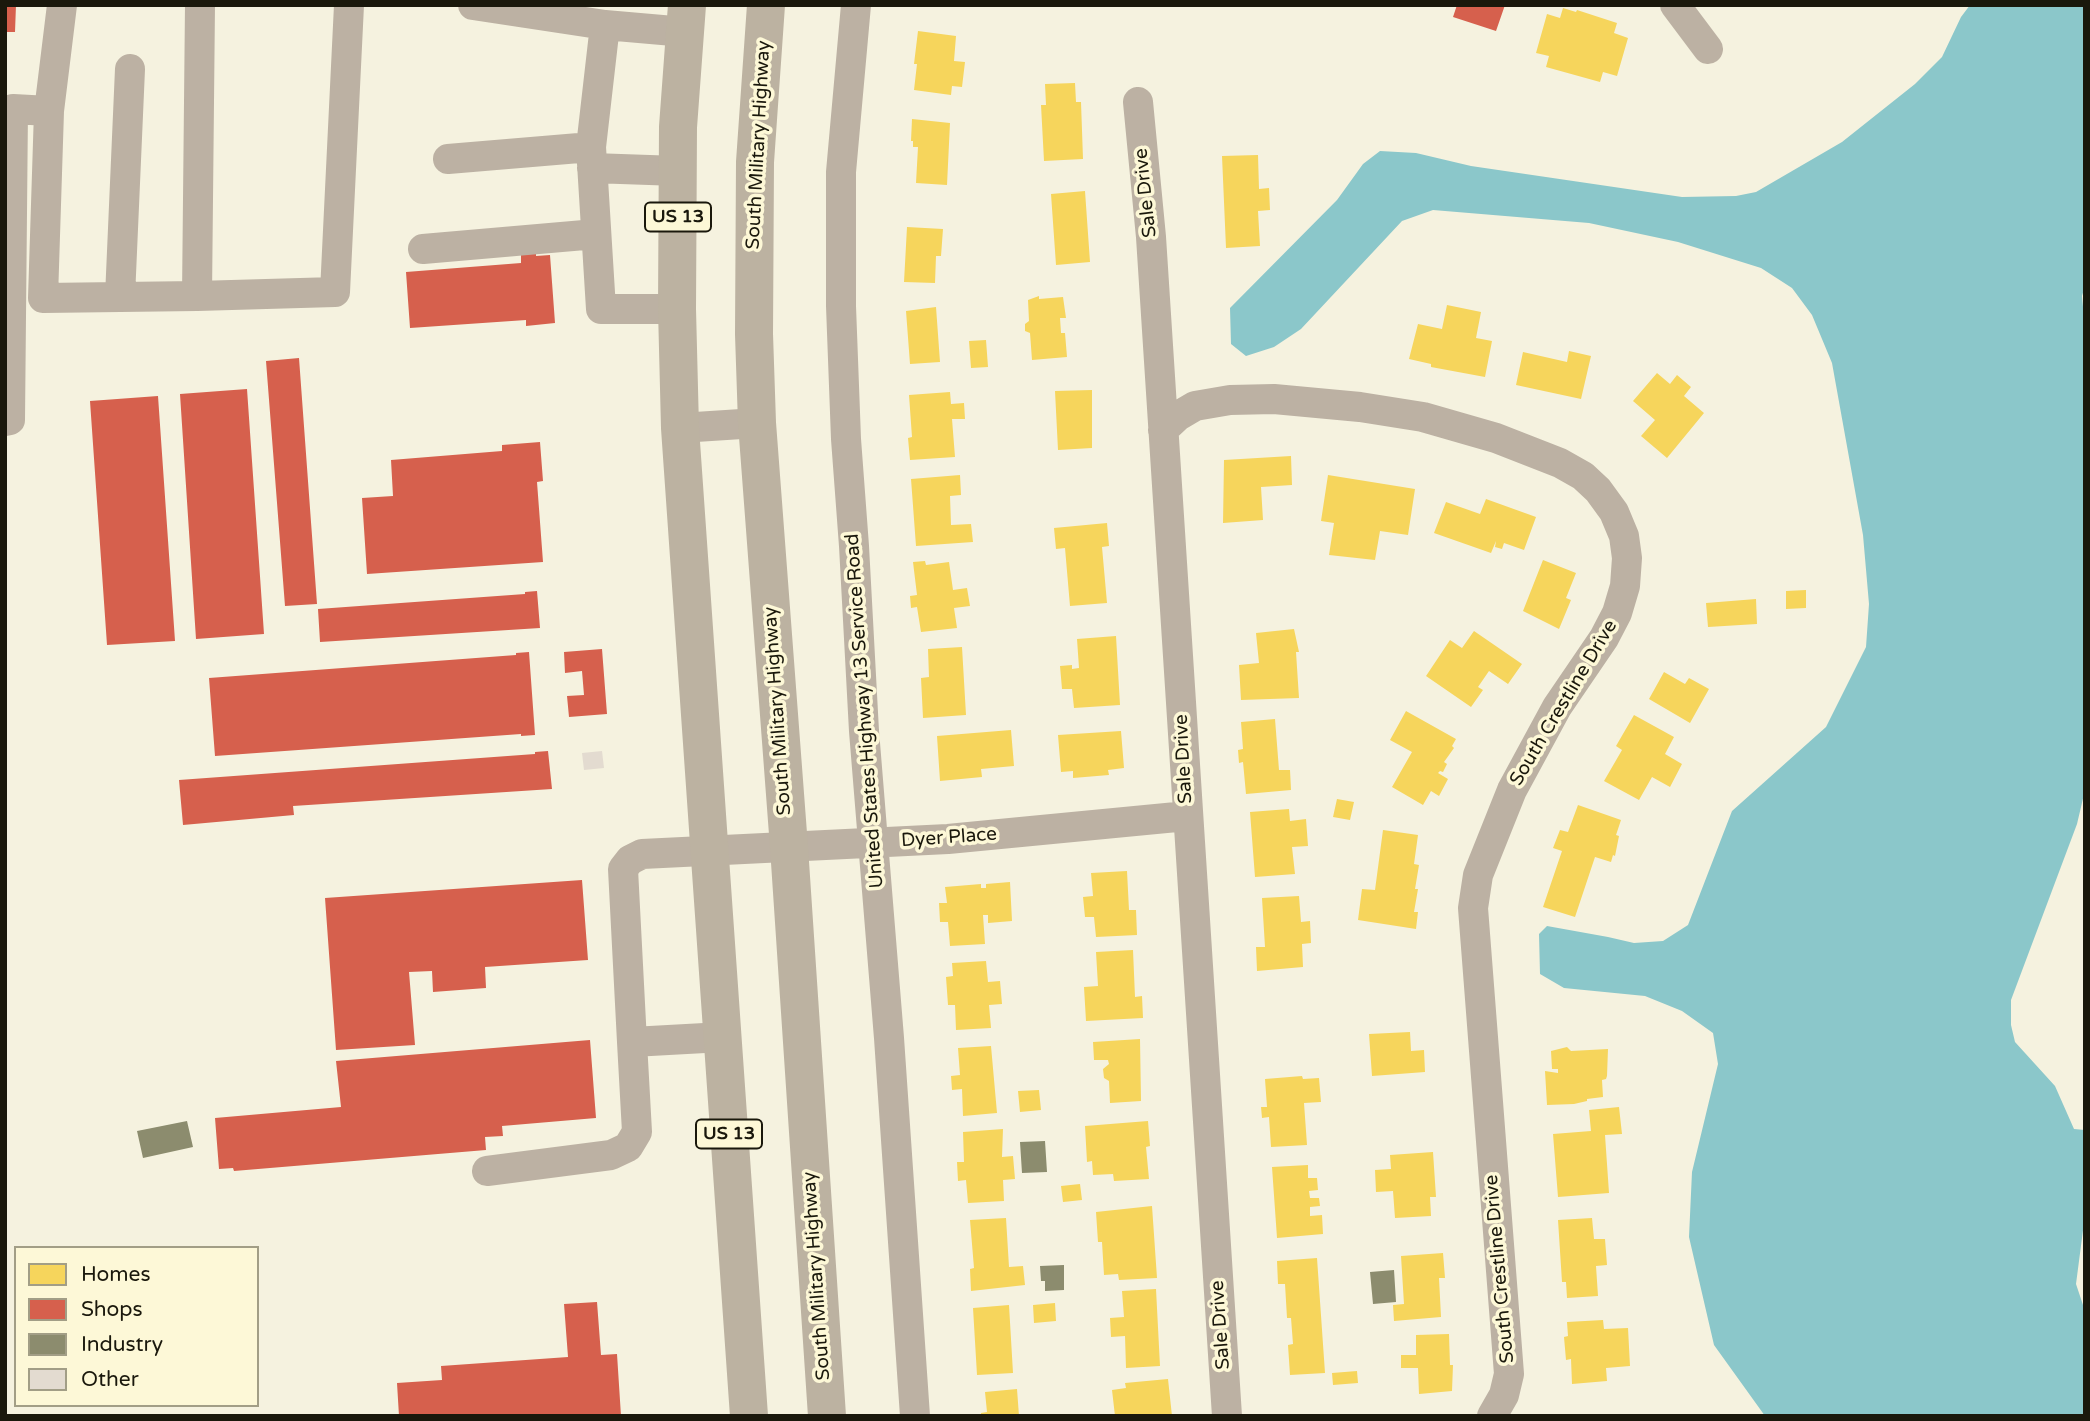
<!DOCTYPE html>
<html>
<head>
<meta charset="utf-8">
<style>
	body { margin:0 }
	#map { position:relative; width:2090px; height:1421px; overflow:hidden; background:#f5f2df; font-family:"Varela Round",sans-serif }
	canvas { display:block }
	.frame { position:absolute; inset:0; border:7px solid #1a180c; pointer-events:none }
	.legend { position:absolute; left:14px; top:1246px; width:245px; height:161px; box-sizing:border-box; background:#fdf8d7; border:2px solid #a29e86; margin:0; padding:9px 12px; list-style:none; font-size:21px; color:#1a180c }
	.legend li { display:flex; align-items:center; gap:14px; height:35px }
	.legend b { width:35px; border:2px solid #a29e86 }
</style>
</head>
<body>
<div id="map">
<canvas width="2090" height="1421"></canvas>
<div class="frame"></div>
<ul class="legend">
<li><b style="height:19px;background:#f6d55c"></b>Homes</li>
<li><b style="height:19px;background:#d6604d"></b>Shops</li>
<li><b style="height:19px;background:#8c8c6e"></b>Industry</li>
<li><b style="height:19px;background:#e3dbd0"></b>Other</li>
</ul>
</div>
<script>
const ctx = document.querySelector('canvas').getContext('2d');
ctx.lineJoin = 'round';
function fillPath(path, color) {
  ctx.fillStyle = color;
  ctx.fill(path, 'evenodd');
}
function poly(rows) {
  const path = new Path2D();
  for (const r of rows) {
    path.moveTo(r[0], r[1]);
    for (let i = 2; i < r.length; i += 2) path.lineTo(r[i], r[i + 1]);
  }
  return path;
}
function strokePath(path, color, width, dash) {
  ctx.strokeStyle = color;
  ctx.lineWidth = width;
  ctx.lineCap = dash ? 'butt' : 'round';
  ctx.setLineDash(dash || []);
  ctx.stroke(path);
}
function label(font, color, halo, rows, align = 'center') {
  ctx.font = font + ' "Varela Round",sans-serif';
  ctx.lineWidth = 7;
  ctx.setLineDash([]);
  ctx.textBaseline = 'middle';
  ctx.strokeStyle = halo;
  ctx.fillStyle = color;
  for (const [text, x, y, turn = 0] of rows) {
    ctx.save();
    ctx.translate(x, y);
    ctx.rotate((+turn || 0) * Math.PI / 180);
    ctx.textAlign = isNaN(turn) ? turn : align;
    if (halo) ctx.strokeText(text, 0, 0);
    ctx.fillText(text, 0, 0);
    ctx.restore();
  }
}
fillPath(poly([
	[1970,5,2085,5,2085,286,2082,296,2085,328,2085,790,2077,824,2011,1000,2011,1025,2015,1042,2055,1086,2074,1129,2085,1130,2085,1215,2076,1284,2085,1311,2085,1416,1765,1416,1714,1345,1689,1237,1692,1172,1718,1064,1713,1033,1682,1011,1645,996,1564,988,1540,974,1539,934,1547,926,1608,937,1634,943,1663,941,1688,925,1732,811,1826,727,1866,647,1869,604,1863,535,1832,363,1812,315,1792,288,1761,268,1678,242,1589,223,1433,210,1402,221,1301,329,1274,347,1246,356,1231,344,1230,308,1337,200,1363,164,1380,151,1416,153,1471,166,1682,197,1736,196,1756,192,1842,142,1915,84,1942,57,1961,17]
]), '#8bc7ca');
fillPath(poly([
	[1563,8,1576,12,1577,10,1617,23,1614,33,1628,38,1617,76,1603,72,1600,82,1546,67,1549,56,1536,53,1547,14,1560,18],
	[918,31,956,36,954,61,965,62,962,87,952,86,951,95,914,90,917,64,914,64],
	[1075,83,1076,102,1081,102,1083,159,1044,161,1041,105,1046,105,1045,84],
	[912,119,950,123,947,185,916,183,918,147,913,147,913,141,911,141],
	[1258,155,1259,189,1269,188,1270,210,1258,211,1260,246,1226,248,1222,156],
	[1085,191,1090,262,1056,265,1051,194],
	[907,227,943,229,941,256,936,256,935,283,904,282],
	[1039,296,1039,299,1063,297,1066,318,1060,318,1061,333,1065,333,1067,357,1032,360,1030,333,1025,331,1025,324,1029,321,1028,300],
	[1447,305,1481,312,1476,338,1492,341,1485,377,1431,367,1431,364,1409,359,1418,324,1442,329],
	[936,307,940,362,910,364,906,311],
	[986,340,988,367,971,368,969,341],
	[1569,351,1591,356,1581,399,1516,385,1523,352,1567,362],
	[1657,373,1670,384,1677,375,1691,387,1684,396,1704,413,1667,458,1641,436,1655,420,1633,401],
	[1092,390,1092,448,1058,450,1055,391],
	[950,392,951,404,964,403,965,419,952,419,955,457,910,460,908,438,912,437,909,395],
	[1291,456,1292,485,1261,487,1263,520,1223,523,1224,460],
	[960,475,961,495,950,496,951,525,971,524,973,542,916,546,911,479],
	[1328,475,1415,489,1408,535,1380,531,1375,560,1329,555,1334,523,1321,521],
	[1486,499,1536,517,1524,550,1504,543,1502,549,1495,547,1496,541,1491,553,1434,533,1446,502,1480,514],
	[1107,523,1109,546,1102,547,1107,603,1070,606,1065,548,1056,549,1054,528],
	[1543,560,1576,573,1566,598,1571,600,1559,629,1523,611],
	[925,561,926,565,949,562,953,590,967,588,970,606,954,608,957,628,921,632,917,607,911,608,910,596,917,595,913,562],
	[1806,590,1806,608,1786,609,1786,591],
	[1756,599,1757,624,1708,627,1706,603],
	[1294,629,1299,652,1296,652,1299,698,1241,700,1239,665,1259,663,1256,633],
	[1474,631,1522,664,1508,684,1489,671,1478,687,1483,690,1471,707,1426,676,1450,640,1462,648],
	[1116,636,1120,705,1074,708,1072,689,1062,689,1060,666,1072,665,1072,669,1079,668,1077,639],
	[962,647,966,715,923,718,921,678,929,677,928,649],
	[1664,672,1685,684,1689,678,1709,689,1690,723,1649,699],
	[1406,711,1456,739,1452,746,1454,748,1444,762,1447,764,1443,772,1440,771,1438,773,1448,779,1439,796,1431,791,1423,805,1392,787,1412,752,1390,740],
	[1634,715,1674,737,1665,754,1682,764,1670,787,1652,777,1639,800,1604,781,1622,750,1616,746],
	[1275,719,1279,770,1290,770,1291,790,1246,794,1243,762,1239,763,1238,750,1243,749,1241,722],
	[1011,730,1014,766,981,769,982,777,940,781,937,736],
	[1121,731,1124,768,1108,770,1109,775,1073,778,1073,771,1061,772,1058,735],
	[1337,799,1354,802,1350,820,1333,817],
	[1578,805,1621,820,1616,835,1619,836,1615,856,1613,855,1611,862,1595,857,1575,917,1543,907,1562,851,1553,848,1560,830,1568,832],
	[1289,809,1290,821,1306,819,1308,846,1292,847,1295,874,1255,877,1250,812],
	[1383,830,1418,835,1414,864,1419,865,1415,889,1418,889,1414,912,1418,912,1416,929,1358,920,1362,889,1375,890],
	[1127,871,1129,910,1136,910,1137,935,1096,937,1094,917,1085,917,1083,897,1093,896,1091,873],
	[1010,882,1012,921,988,923,988,915,983,915,985,944,950,946,948,922,940,922,939,903,947,903,945,887,981,884,981,888,986,888,986,884],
	[1299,896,1301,922,1310,921,1311,943,1302,944,1303,967,1257,971,1256,947,1265,947,1262,898],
	[1133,950,1135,997,1142,996,1143,1018,1086,1021,1084,987,1098,986,1096,952],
	[986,961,988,982,1000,981,1002,1004,989,1005,991,1028,956,1030,955,1005,948,1005,946,977,953,976,952,963],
	[1410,1032,1411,1051,1424,1050,1425,1072,1372,1076,1369,1034],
	[1140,1039,1141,1101,1110,1103,1109,1081,1104,1078,1103,1069,1109,1064,1108,1060,1094,1060,1093,1042],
	[991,1046,997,1113,963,1116,962,1089,952,1090,951,1076,960,1075,958,1048],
	[1567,1047,1571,1051,1608,1049,1607,1076,1606,1079,1602,1080,1603,1097,1587,1099,1587,1101,1574,1104,1547,1105,1545,1071,1558,1073,1558,1069,1552,1069,1551,1051],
	[1302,1076,1303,1079,1319,1078,1321,1102,1304,1103,1307,1145,1271,1147,1269,1117,1262,1118,1261,1107,1267,1107,1265,1079],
	[1039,1090,1041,1110,1020,1112,1018,1091],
	[1619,1107,1622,1134,1605,1135,1609,1193,1558,1197,1553,1134,1591,1131,1589,1110],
	[1148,1121,1150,1146,1146,1147,1149,1179,1114,1181,1113,1174,1093,1175,1092,1161,1087,1162,1085,1126],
	[1003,1129,1002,1157,1013,1156,1015,1179,1003,1180,1004,1201,968,1203,966,1180,958,1181,957,1162,964,1162,963,1132],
	[1433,1152,1436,1197,1430,1197,1431,1216,1395,1218,1393,1191,1376,1192,1375,1170,1391,1169,1390,1155],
	[1308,1165,1308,1178,1317,1178,1318,1190,1309,1191,1310,1198,1319,1198,1320,1206,1310,1207,1310,1216,1322,1215,1323,1234,1277,1238,1272,1167],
	[1080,1184,1082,1200,1063,1202,1061,1186],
	[1152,1206,1157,1278,1119,1280,1118,1274,1104,1275,1102,1242,1098,1242,1096,1212],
	[1006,1218,1009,1267,1023,1266,1025,1285,971,1291,970,1269,974,1268,970,1220],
	[1592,1218,1594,1239,1605,1239,1607,1265,1596,1266,1598,1296,1567,1298,1566,1282,1562,1282,1558,1220],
	[1443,1253,1445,1278,1439,1278,1441,1317,1394,1321,1393,1305,1404,1304,1401,1256],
	[1317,1258,1325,1373,1290,1375,1288,1345,1293,1344,1291,1318,1287,1318,1285,1284,1278,1284,1277,1261],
	[1156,1289,1160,1366,1126,1368,1125,1336,1111,1337,1110,1318,1124,1317,1122,1291],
	[1055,1303,1056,1321,1034,1323,1033,1305],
	[1009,1305,1013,1373,977,1375,973,1308],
	[1603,1320,1604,1329,1628,1328,1630,1366,1606,1368,1607,1381,1572,1384,1571,1359,1566,1360,1564,1337,1568,1336,1567,1322],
	[1449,1334,1450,1365,1453,1365,1452,1391,1419,1394,1418,1368,1401,1368,1401,1355,1416,1355,1416,1335],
	[1357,1371,1358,1383,1333,1385,1332,1373],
	[1168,1379,1172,1416,1115,1416,1112,1390,1126,1388,1125,1383],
	[1017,1389,1019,1416,981,1416,981,1413,987,1412,985,1392]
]), '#f6d55c');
fillPath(poly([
	[5,5,16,5,15,32,5,32],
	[1457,5,1505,5,1496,31,1453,17],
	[536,248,536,256,550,255,555,323,526,326,526,320,410,328,406,272,521,263,521,249],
	[299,358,317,604,285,606,266,361],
	[247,389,264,634,196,639,180,394],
	[158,396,175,641,107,645,90,401],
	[540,442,543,481,537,482,543,562,367,574,362,498,393,496,391,460,502,451,502,445],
	[537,591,540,628,320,642,318,609,525,594,525,592],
	[602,649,607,714,569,717,567,696,584,695,582,671,565,673,564,652],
	[529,652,535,735,521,736,521,734,215,756,209,678,516,655,516,653],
	[548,751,552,789,293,806,294,815,183,825,179,780,535,754,535,752],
	[582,880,588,960,485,967,486,988,433,992,432,971,409,972,415,1045,336,1050,325,898],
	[590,1040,596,1118,502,1126,503,1136,485,1137,486,1150,234,1171,233,1168,219,1169,215,1118,341,1107,336,1061],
	[597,1302,601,1355,617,1354,621,1416,399,1416,397,1383,442,1380,441,1366,568,1357,564,1304]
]), '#d6604d');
fillPath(poly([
	[187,1121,193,1147,143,1158,137,1131],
	[1045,1141,1047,1172,1022,1173,1020,1142],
	[1064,1265,1064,1290,1045,1291,1045,1281,1041,1281,1040,1266],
	[1394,1270,1396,1302,1373,1304,1370,1272]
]), '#8c8c6e');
fillPath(poly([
	[602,751,604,768,584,770,582,753]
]), '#e3dbd0');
strokePath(poly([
	[62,5,49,111,43,298,197,296],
	[200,5,197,296,335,292,349,5],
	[473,5,605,25],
	[856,5,841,172,841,306,846,439,854,546,864,731,889,1038,915,1416],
	[1675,5,1708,49],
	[1138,102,1151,237,1227,1416],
	[448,159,591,147],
	[592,168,678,171],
	[423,249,596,234],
	[120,297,130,69],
	[677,309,601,309,591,147,605,25,685,32],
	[5,421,10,420,13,109,49,111],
	[680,428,757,423],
	[1163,430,1178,416,1195,406,1230,400,1274,399,1360,407,1423,417,1496,438,1560,463,1583,476,1598,490,1614,512,1624,536,1627,558,1625,586,1617,613,1604,638,1557,707,1512,790,1478,875,1473,908,1509,1374,1504,1395,1492,1416],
	[632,1042,623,869,630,860,642,854,948,839,1187,816],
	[487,1171,611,1155,628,1147,637,1132,632,1042,723,1037]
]), '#bcb1a3', 30);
strokePath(poly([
	[687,5,678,127,677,309,680,428,749,1416],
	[766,5,755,162,754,334,757,423,789,847,827,1416]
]), '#bcb2a1', 38);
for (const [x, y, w] of [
	[678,217,66],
	[729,1134,66]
]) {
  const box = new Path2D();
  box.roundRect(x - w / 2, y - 14.5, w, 29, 5);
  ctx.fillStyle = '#fdf8d7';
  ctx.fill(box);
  strokePath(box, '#1a180c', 2);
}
label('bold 18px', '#1a180c', null, [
	["US 13",678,217],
	["US 13",729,1134]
]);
label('19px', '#1a180c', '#fdf8d7', [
	["South Military Highway",759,145,-87],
	["Sale Drive",1146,193,-96],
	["South Crestline Drive",1564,703,-59],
	["South Military Highway",778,711,-94],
	["United States Highway 13 Service Road",865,711,-94],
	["Sale Drive",1184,759,-93],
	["Dyer Place",949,838,-4],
	["South Crestline Drive",1500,1269,-95],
	["South Military Highway",817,1276,-94],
	["Sale Drive",1221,1325,-94]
]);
</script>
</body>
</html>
